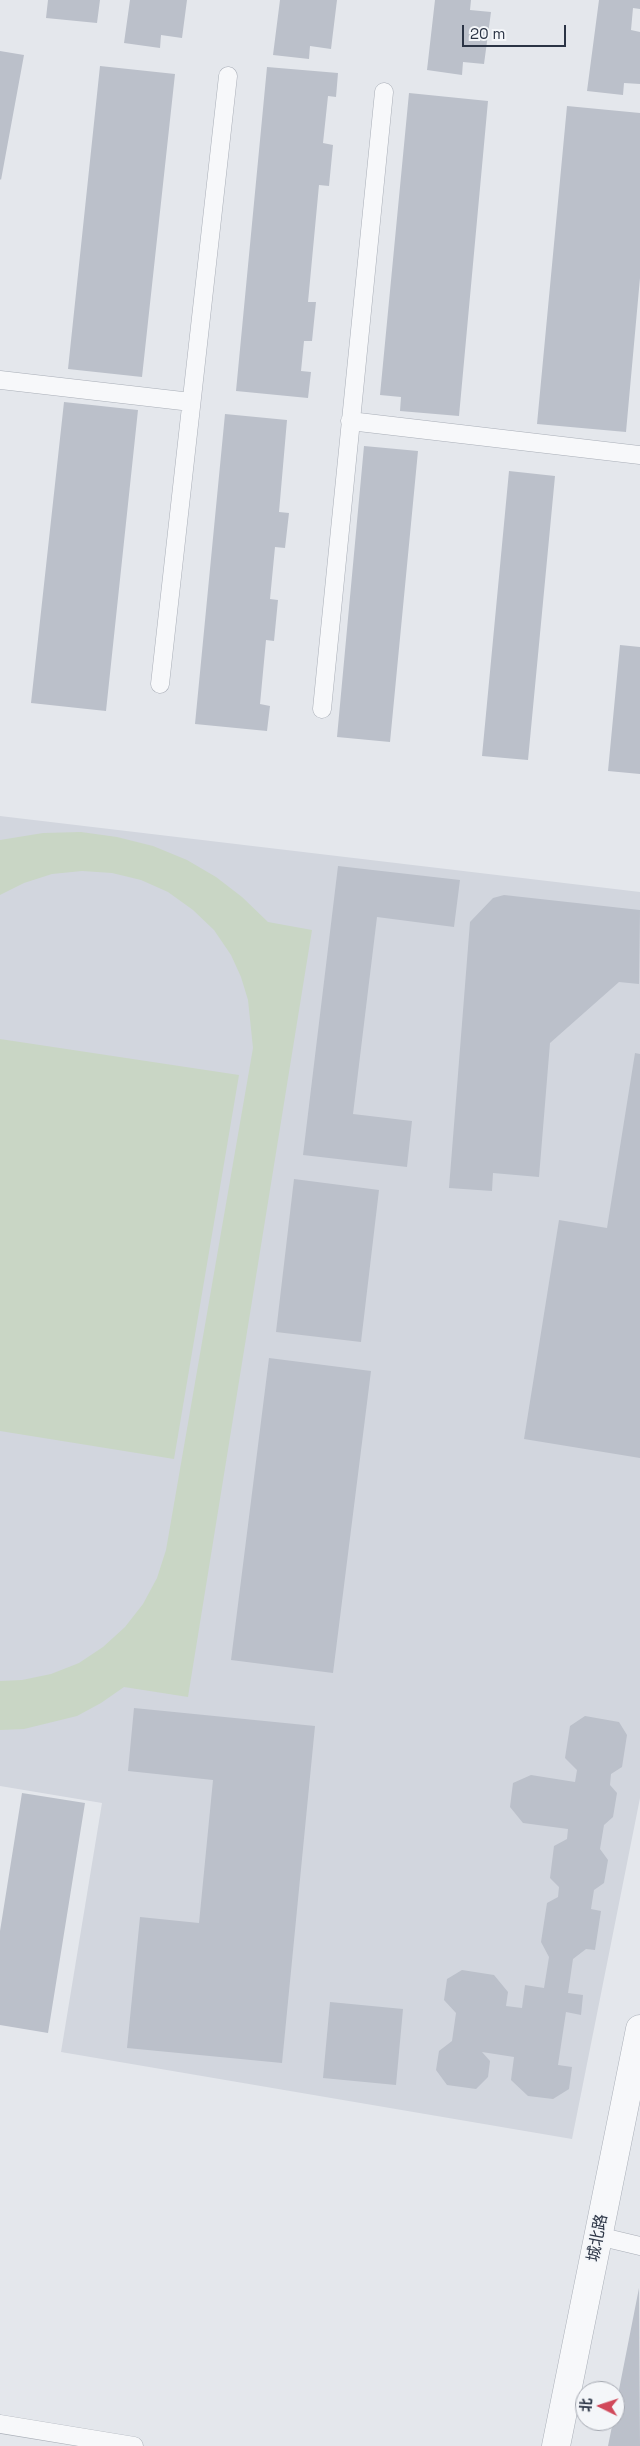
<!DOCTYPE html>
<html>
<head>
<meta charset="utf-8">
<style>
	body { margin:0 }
	#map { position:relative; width:640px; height:2446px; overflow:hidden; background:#e4e7ec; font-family:"Space Grotesk","Noto Sans SC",sans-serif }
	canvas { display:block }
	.north { position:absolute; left:575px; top:2381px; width:50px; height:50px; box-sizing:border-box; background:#f4f6f9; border:1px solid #a4a8b1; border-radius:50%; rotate:274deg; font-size:14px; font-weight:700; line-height:20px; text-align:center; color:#2b3445 }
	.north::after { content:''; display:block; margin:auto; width:18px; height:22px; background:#d1495b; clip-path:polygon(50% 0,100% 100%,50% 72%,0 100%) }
	.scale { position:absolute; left:462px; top:25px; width:104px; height:22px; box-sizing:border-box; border:2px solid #2b3445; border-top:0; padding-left:6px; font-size:15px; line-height:18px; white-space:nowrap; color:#2b3445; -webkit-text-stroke:4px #f4f6f9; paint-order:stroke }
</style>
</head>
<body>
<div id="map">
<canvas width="640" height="2446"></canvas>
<div class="north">北</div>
<div class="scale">20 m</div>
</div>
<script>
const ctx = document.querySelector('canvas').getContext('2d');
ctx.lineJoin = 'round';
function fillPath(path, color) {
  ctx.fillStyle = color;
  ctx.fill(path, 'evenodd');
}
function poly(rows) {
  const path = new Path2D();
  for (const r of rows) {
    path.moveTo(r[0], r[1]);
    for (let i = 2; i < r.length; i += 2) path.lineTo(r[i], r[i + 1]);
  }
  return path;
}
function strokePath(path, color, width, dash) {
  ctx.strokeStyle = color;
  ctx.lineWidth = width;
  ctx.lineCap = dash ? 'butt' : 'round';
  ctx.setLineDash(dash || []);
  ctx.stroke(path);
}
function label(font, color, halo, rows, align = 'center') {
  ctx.font = font + ' "Space Grotesk","Noto Sans SC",sans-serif';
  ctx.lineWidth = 4;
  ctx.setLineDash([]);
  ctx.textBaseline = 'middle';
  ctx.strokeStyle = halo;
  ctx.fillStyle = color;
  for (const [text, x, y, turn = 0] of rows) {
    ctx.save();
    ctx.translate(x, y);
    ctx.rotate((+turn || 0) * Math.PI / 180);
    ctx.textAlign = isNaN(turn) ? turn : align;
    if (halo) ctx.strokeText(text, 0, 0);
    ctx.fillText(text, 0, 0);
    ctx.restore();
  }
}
fillPath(poly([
	[0,816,640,892,640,1798,572,2139,61,2052,102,1803,0,1786]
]), '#d2d6de');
fillPath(poly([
	[81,832,117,837,153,846,187,860,216,877,242,897,268,922,312,930,188,1697,124,1687,101,1703,77,1716,24,1729,0,1730,0,1681,22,1680,51,1674,79,1663,103,1647,125,1627,143,1604,157,1578,166,1550,253,1048,248,1000,241,977,231,955,214,930,193,910,168,892,141,880,112,873,82,871,52,874,24,883,0,895,0,840,43,833],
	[0,1039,239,1075,174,1459,0,1431]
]), '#c9d6c5');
fillPath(poly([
	[48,0,100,0,97,23,46,18],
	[130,0,187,0,182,38,161,35,160,48,124,43],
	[280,0,337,0,331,49,310,46,309,59,273,55],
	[435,0,471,0,470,10,491,12,484,64,463,62,462,75,427,70],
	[599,0,640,0,640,9,633,8,631,30,640,32,640,84,624,83,623,95,587,91],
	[0,51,24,55,1,180,0,179],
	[100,66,175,74,142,377,68,369],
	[267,67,338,73,336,97,328,96,323,143,333,145,329,186,319,185,308,302,316,302,312,341,304,341,301,371,311,372,308,398,236,391],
	[409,93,488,101,459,416,400,411,401,397,380,395],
	[567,106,640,113,640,278,626,432,537,424],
	[64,402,138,410,106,711,31,703],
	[225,414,287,420,279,512,289,513,285,548,275,547,270,599,278,600,274,641,266,640,260,704,270,706,267,731,195,724],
	[364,446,418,451,390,742,337,737],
	[509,471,555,476,528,760,482,756],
	[620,645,640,647,640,774,608,771],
	[338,866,460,880,454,927,377,917,353,1114,412,1121,407,1167,303,1155],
	[504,895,640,910,639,984,619,982,550,1043,539,1177,493,1173,492,1191,449,1188,470,922,493,898],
	[635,1053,640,1054,640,1458,524,1439,559,1220,607,1228],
	[294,1179,379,1190,361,1342,276,1332],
	[269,1358,371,1371,333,1673,231,1660],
	[134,1708,315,1726,282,2063,127,2048,140,1917,199,1923,213,1780,128,1771],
	[585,1716,619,1722,627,1735,622,1767,611,1774,610,1785,617,1793,613,1817,604,1825,600,1849,608,1860,604,1883,594,1890,591,1909,601,1911,595,1950,586,1949,573,1959,568,1993,583,1995,581,2015,566,2012,558,2065,572,2067,569,2089,553,2099,528,2096,511,2080,514,2057,482,2052,490,2061,488,2077,476,2089,447,2085,436,2070,439,2051,452,2041,456,2013,444,2000,447,1979,462,1970,494,1975,508,1992,506,2006,522,2008,525,1985,544,1988,549,1957,541,1942,547,1903,558,1897,559,1887,550,1878,554,1846,567,1839,568,1829,523,1823,510,1807,513,1783,531,1775,575,1782,577,1770,565,1758,570,1726],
	[22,1793,85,1803,48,2033,0,2025,0,1931],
	[330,2002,403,2009,396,2085,323,2078],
	[639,2288,640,2446,608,2446,613,2421,615,2421,615,2410]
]), '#bbc0ca');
const lane = poly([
	[0,380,191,402],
	[350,421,640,455],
	[160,684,228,76],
	[322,709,384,92],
	[598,2236,640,2246],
	[0,2424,134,2446]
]);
const street = poly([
	[556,2446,640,2029]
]);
strokePath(lane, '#a9aeb7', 19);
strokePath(street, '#a9aeb7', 29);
strokePath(lane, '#f7f8fa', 18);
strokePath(street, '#f7f8fa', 28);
label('16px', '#2b3445', '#f4f6f9', [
	["城北路",598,2238,-79]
]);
</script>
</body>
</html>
